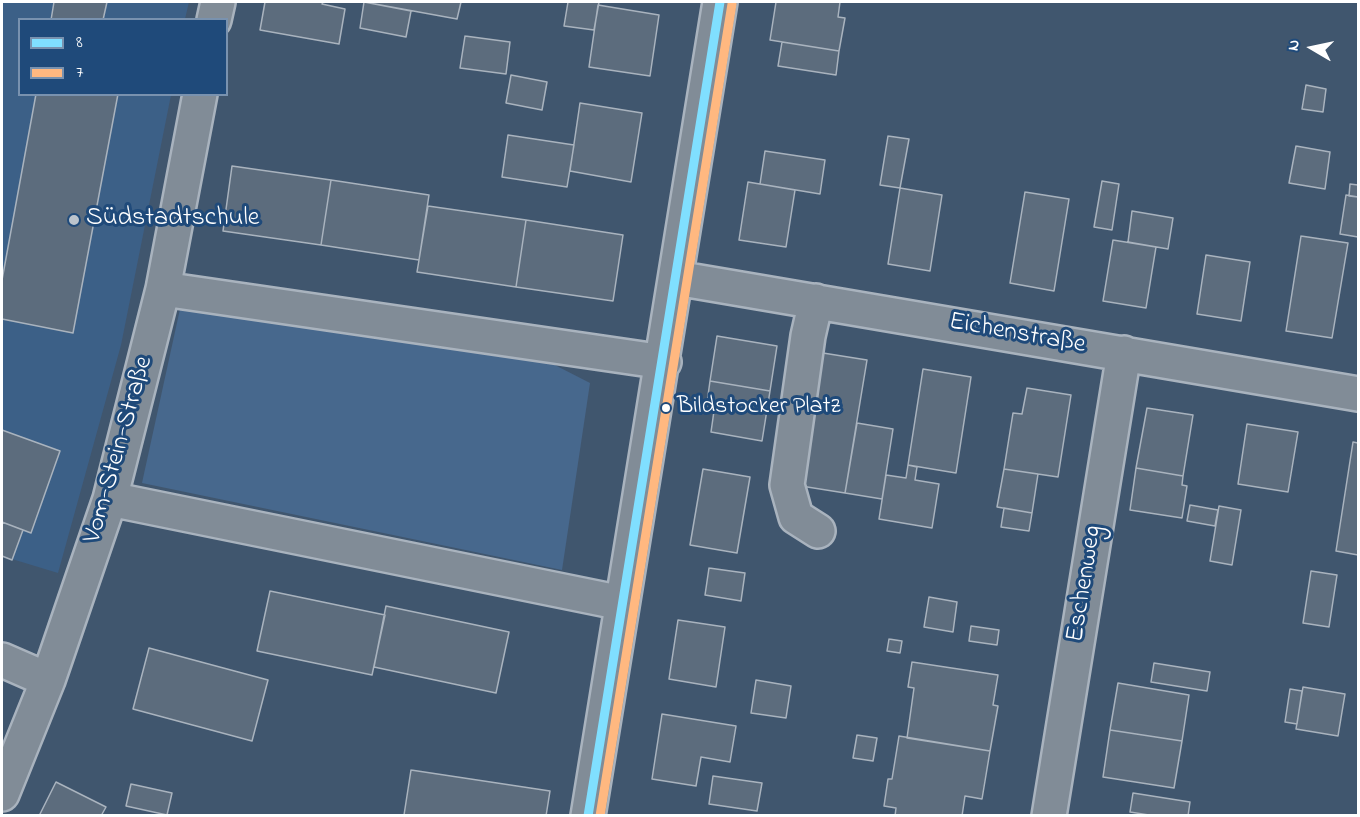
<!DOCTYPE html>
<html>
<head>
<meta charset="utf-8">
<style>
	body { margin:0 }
	#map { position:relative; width:1360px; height:817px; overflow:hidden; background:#40566e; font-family:"Indie Flower",sans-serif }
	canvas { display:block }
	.frame { position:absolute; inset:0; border:3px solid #fff; pointer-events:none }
	.legend { position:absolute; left:18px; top:18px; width:210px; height:78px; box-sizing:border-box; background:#1f4a7a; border:2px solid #7992af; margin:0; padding:8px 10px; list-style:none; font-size:18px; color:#fff }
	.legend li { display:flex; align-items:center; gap:12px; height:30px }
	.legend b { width:30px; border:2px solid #7992af }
	.north { position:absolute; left:1282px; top:18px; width:60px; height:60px; -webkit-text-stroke:4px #1f4a7a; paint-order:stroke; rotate:279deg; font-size:16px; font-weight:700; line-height:24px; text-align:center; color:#fff }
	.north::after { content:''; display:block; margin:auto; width:21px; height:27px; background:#fff; clip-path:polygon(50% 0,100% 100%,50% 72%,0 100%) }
</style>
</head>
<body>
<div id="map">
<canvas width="1360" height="817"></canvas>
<div class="frame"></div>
<ul class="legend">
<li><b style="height:8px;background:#80dfff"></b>8</li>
<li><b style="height:8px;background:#ffb880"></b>7</li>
</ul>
<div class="north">N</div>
</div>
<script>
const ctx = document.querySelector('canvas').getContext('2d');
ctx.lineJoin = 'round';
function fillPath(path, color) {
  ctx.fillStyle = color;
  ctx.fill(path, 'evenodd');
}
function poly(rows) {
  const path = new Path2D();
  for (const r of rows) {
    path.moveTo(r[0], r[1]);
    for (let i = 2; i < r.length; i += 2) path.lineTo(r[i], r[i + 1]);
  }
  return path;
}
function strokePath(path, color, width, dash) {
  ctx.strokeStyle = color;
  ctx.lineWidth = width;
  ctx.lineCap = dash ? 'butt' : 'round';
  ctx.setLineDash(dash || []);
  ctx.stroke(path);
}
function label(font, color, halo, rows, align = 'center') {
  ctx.font = font + ' "Indie Flower",sans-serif';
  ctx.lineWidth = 6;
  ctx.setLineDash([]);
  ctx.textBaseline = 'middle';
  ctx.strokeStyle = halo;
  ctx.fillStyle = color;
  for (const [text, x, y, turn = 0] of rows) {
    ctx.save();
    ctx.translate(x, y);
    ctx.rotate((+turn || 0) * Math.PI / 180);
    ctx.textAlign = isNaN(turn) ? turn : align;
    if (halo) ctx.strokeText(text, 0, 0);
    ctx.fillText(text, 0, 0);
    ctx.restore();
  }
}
fillPath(poly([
	[2,2,189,2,185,19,20,20,20,94,171,95,121,345,58,573,2,556]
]), '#3c6087');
fillPath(poly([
	[180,309,545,360,590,383,562,570,142,483]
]), '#47688d');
const building = poly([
	[54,2,107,2,103,20,51,20,54,2],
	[265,2,323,2,322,4,345,9,339,44,260,30,265,2],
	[364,2,411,11,406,37,360,28,364,2],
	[364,2,461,2,457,19,364,2],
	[568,2,599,2,594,30,564,26,568,2],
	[776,2,840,2,838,17,845,18,839,51,770,40,776,2],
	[598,5,659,15,650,76,589,67,598,5],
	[465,36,510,42,506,74,460,68,465,36],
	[782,42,839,51,836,75,778,66,782,42],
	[511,75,547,82,542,110,506,103,511,75],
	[1306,85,1326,89,1323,112,1302,109,1306,85],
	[36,94,118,94,73,333,2,319,2,280,36,94],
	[580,103,642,113,631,182,570,171,580,103],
	[508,135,574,145,567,187,502,177,508,135],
	[888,136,909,139,900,188,880,185,888,136],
	[1296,146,1330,152,1325,189,1289,183,1296,146],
	[765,151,825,160,820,194,760,184,765,151],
	[232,166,331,180,321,245,223,231,232,166],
	[331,180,429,195,419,260,321,245,331,180],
	[1102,181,1119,184,1112,230,1094,227,1102,181],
	[748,182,795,190,786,247,739,240,748,182],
	[1350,184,1358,185,1358,197,1349,196,1350,184],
	[900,188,942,195,930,271,888,264,900,188],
	[1025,192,1069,199,1054,291,1010,283,1025,192],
	[1346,195,1358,197,1358,237,1340,234,1346,195],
	[428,206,526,220,516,287,417,272,428,206],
	[1132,211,1173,218,1168,249,1128,242,1132,211],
	[526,220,623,235,613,301,516,287,526,220],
	[1301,236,1348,243,1332,338,1286,331,1301,236],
	[1113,240,1156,247,1146,308,1103,301,1113,240],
	[1206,255,1250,262,1241,321,1197,314,1206,255],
	[717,336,777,346,770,391,710,381,717,336],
	[823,353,867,360,845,493,801,486,823,353],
	[923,369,971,377,956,473,908,465,923,369],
	[710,381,770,391,762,441,711,432,714,411,706,410,710,381],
	[1027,388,1071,395,1058,477,1004,469,1013,413,1022,414,1027,388],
	[1147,408,1193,415,1183,476,1136,468,1147,408],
	[857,423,893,429,882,499,845,493,857,423],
	[1247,424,1298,432,1288,492,1238,484,1247,424],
	[2,430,60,451,31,533,2,522,2,430],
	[1353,442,1358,443,1358,555,1336,551,1353,442],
	[908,465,917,467,915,480,939,484,932,528,879,519,886,475,906,478,908,465],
	[1136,468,1183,476,1182,485,1187,486,1182,518,1130,510,1136,468],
	[703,469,750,477,737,553,690,545,703,469],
	[1004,469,1038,474,1032,513,997,507,1004,469],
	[1190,505,1218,510,1215,526,1187,521,1190,505],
	[1219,506,1241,510,1232,565,1210,561,1219,506],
	[1004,508,1032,513,1029,531,1001,527,1004,508],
	[2,522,23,530,12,560,2,556,2,522],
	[709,568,745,573,741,601,705,595,709,568],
	[1311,571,1337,575,1329,627,1303,623,1311,571],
	[270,591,385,615,372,675,257,651,270,591],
	[929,597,957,602,953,632,924,627,929,597],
	[386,606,509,632,496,693,374,667,386,606],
	[678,620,725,627,716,687,669,679,678,620],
	[971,626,999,630,997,645,969,641,971,626],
	[889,639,902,641,900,653,887,651,889,639],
	[149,648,268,680,252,741,133,709,149,648],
	[912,662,998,675,993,705,998,706,990,751,907,738,914,688,908,687,912,662],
	[1154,663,1210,672,1207,691,1151,682,1154,663],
	[756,680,791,686,786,718,751,713,756,680],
	[1118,683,1189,695,1182,741,1110,730,1118,683],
	[1303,687,1345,694,1338,736,1296,729,1303,687],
	[1290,689,1302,691,1297,724,1285,722,1290,689],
	[662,714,736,726,730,762,701,757,696,786,652,779,662,714],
	[1110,730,1182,741,1174,788,1103,777,1110,730],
	[857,735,877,738,873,761,853,758,857,735],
	[899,736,990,751,982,799,965,796,962,816,895,816,896,808,884,806,888,779,892,779,899,736],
	[411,770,550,791,546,816,404,815,411,770],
	[713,776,762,783,757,811,709,804,713,776],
	[56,782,106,807,101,816,39,816,56,782],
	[131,784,172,793,167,815,126,806,131,784],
	[1133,793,1190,802,1188,816,1155,816,1130,812,1133,793]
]);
fillPath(building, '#5c6c7d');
strokePath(building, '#a9b3be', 1.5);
const minor = poly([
	[214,20,218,2],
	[676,278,1358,394],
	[163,289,664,362],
	[816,301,808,336,787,485,796,517,818,531],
	[110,499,622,603],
	[2,660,48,680],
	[2,794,48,680,110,499,163,289,200,94],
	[588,816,720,2],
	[1049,816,1124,353]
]);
strokePath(minor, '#a9b3be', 38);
strokePath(minor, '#818c97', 33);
strokePath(poly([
	[588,816,720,2]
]), '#80dfff', 9);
strokePath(poly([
	[600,816,732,4]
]), '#ffb880', 9);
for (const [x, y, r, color] of [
	[74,220,6,"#bcc4cc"],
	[666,408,5,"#fff"]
]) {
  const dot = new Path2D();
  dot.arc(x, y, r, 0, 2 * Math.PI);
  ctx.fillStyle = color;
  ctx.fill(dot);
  strokePath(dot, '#1f4a7a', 2);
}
label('24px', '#fff', '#1f4a7a', [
	["Bildstocker Platz",677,408]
], 'left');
label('26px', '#fff', '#1f4a7a', [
	["Südstadtschule",86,220]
], 'left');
label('26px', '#fff', '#1f4a7a', [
	["Eichenstraße",1017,335,10],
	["Vom-Stein-Straße",120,450,-74],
	["Eschenweg",1086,584,-81]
]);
</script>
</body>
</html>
